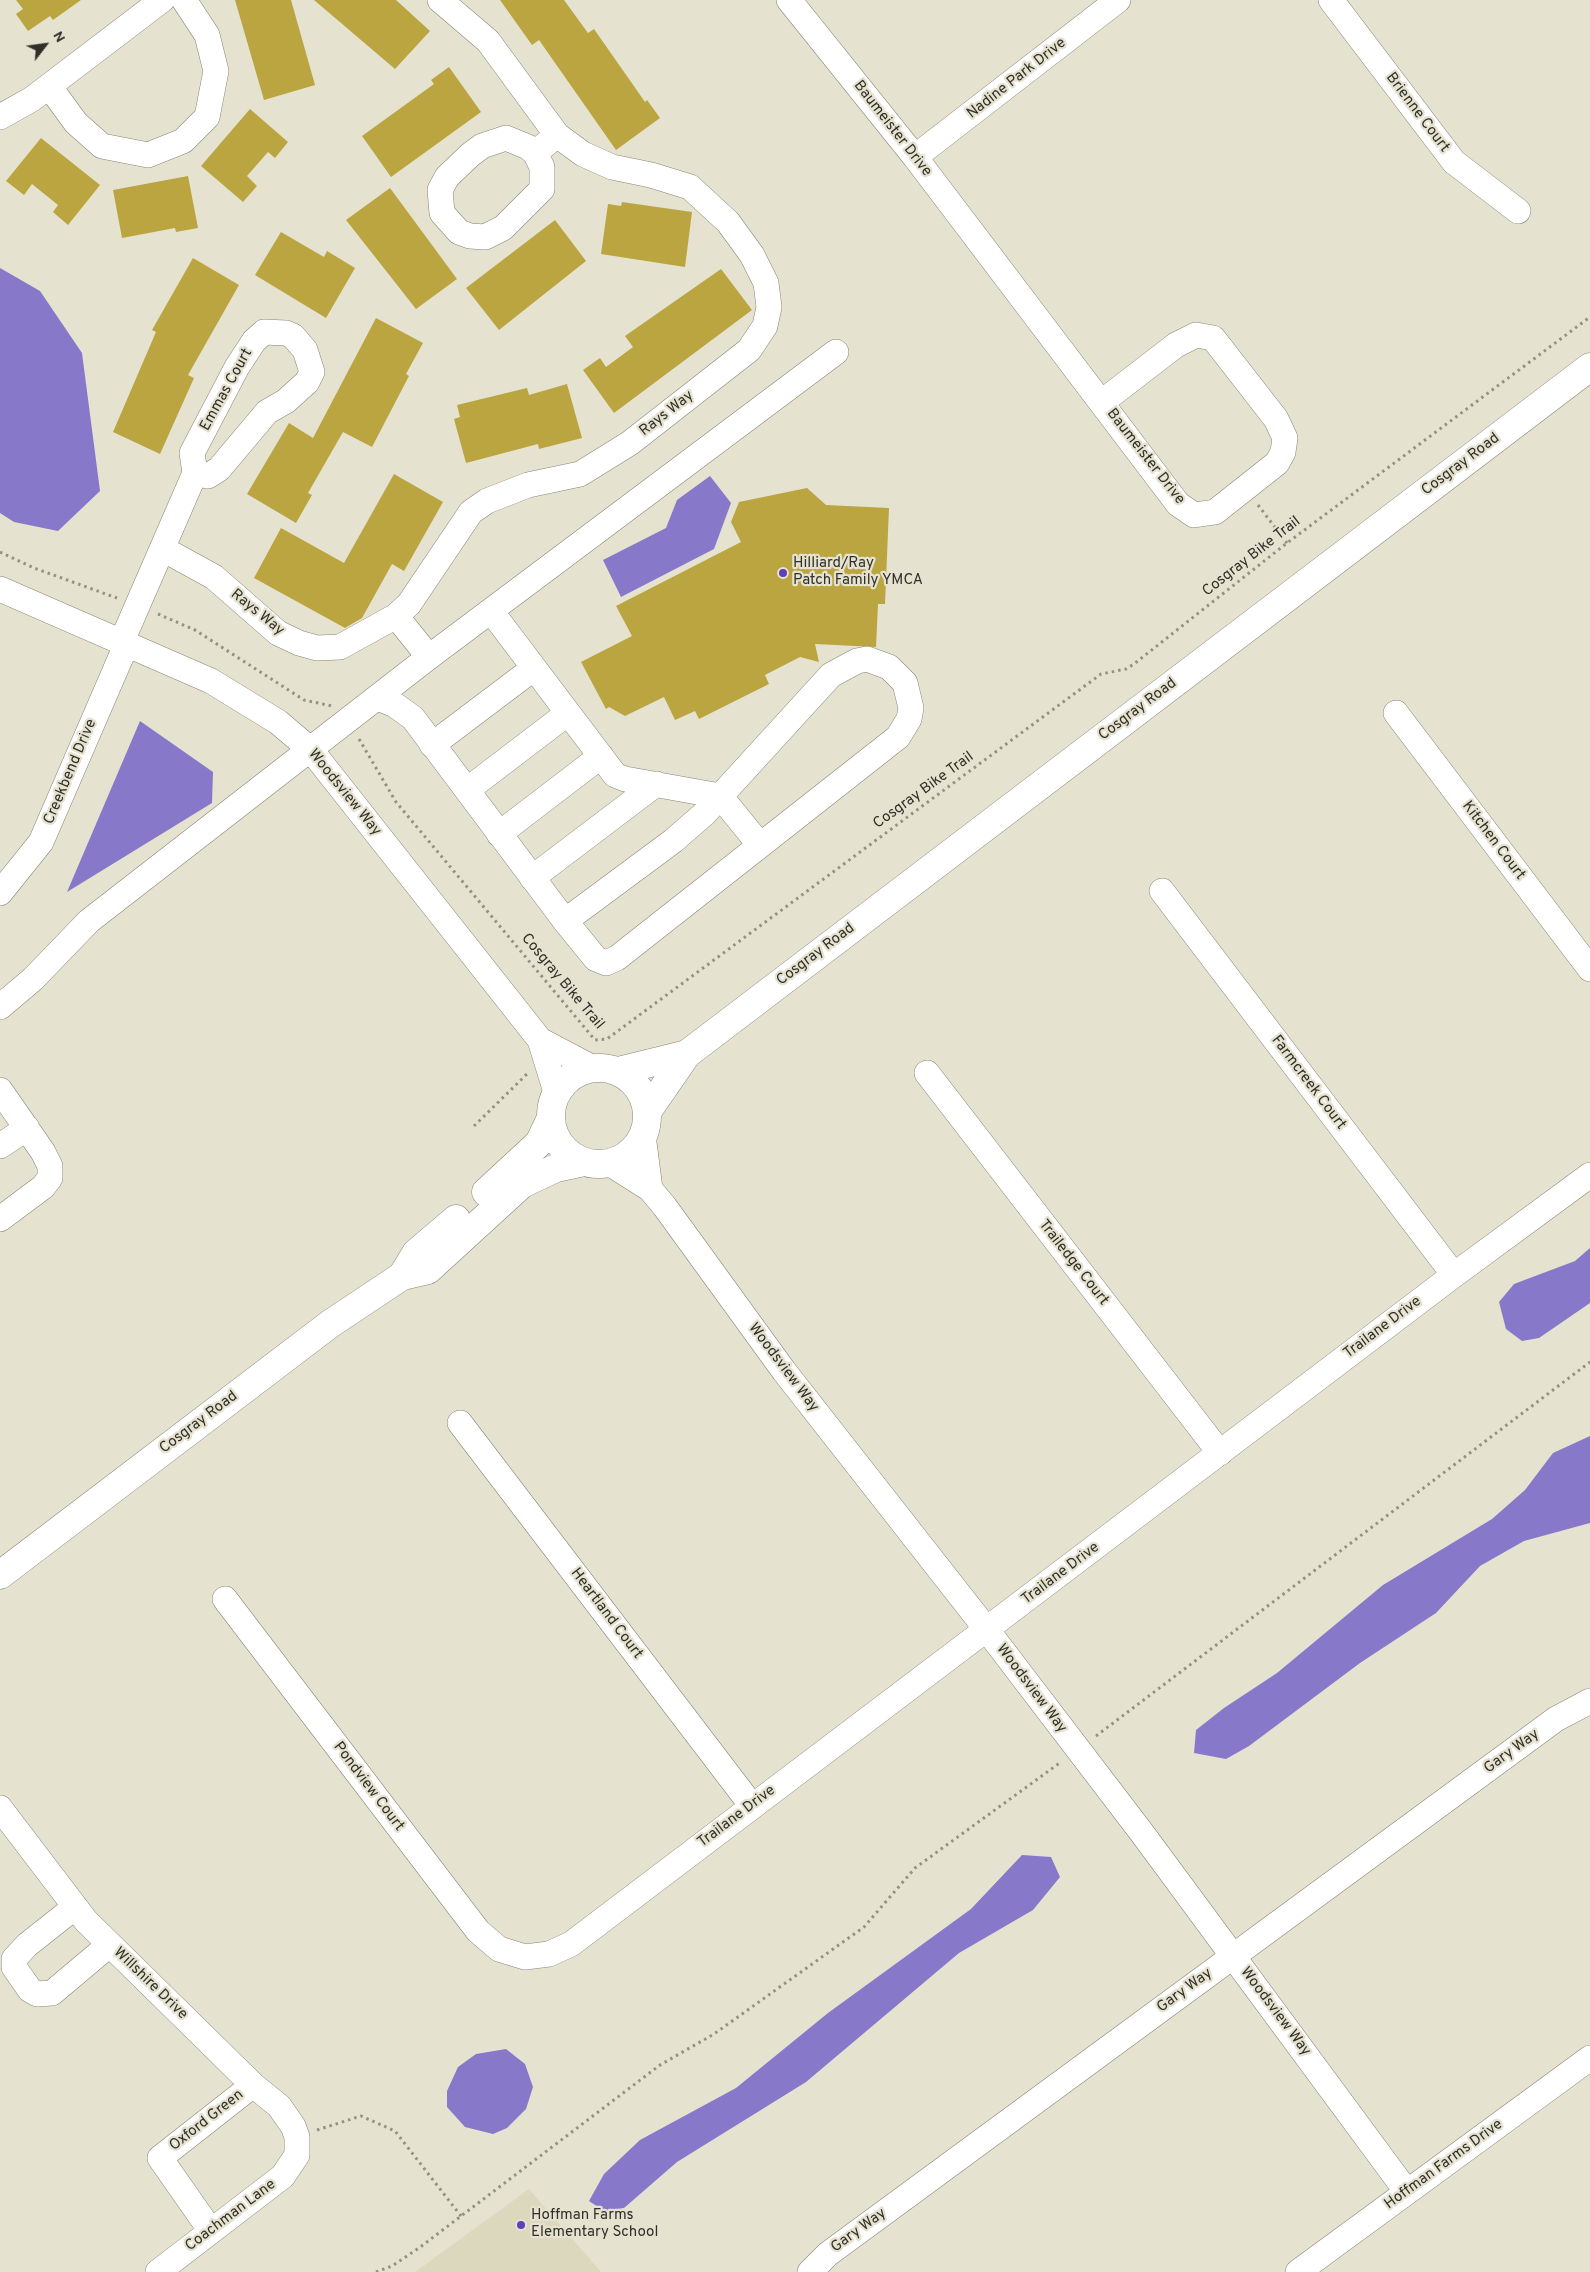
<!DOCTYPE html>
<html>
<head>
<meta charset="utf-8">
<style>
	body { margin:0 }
	#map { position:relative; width:1590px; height:2272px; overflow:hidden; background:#e6e2d0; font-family:Overpass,sans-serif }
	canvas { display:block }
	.north { position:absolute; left:20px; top:20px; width:50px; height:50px; -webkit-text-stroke:4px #e6e2d0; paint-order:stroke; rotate:60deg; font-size:14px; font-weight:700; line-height:20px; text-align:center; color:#302f28 }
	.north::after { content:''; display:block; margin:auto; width:18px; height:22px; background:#302f28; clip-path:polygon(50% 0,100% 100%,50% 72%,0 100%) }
</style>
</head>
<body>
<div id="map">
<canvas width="1590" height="2272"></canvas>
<div class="north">N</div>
</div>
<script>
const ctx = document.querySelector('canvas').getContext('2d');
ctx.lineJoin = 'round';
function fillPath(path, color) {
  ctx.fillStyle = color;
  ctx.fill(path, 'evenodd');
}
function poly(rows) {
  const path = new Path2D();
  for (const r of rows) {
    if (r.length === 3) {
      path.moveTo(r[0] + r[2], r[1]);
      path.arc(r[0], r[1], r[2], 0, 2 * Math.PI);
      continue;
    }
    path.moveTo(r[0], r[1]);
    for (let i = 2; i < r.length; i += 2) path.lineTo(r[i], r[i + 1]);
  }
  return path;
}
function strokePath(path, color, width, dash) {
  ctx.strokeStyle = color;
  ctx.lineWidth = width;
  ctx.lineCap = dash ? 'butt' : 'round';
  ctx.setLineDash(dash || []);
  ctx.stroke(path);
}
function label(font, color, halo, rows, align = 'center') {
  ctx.font = font + ' Overpass,sans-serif';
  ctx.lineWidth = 4.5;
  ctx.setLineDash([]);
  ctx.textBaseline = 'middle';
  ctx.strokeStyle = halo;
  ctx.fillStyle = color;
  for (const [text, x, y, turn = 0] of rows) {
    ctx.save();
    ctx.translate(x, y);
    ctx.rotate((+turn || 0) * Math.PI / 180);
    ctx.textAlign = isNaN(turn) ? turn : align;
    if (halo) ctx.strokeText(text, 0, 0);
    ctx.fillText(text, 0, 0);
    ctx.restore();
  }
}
fillPath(poly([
	[529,2189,601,2272,415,2272]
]), '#dcd8be');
fillPath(poly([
	[0,268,40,291,82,353,100,491,58,531,14,522,0,513],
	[710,476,731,503,714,549,621,597,603,560,666,528,677,500],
	[140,721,213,772,212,803,67,892],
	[1590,1248,1590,1303,1539,1338,1522,1341,1506,1329,1499,1302,1514,1284,1575,1261],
	[1590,1436,1590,1523,1524,1541,1480,1566,1436,1613,1360,1663,1249,1746,1226,1759,1194,1753,1196,1730,1224,1708,1277,1673,1383,1585,1492,1519,1525,1490,1553,1453],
	[1022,1855,1051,1857,1060,1877,1033,1910,959,1953,806,2082,677,2162,624,2208,604,2211,589,2201,604,2174,640,2140,736,2088,828,2013,971,1909],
	[506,2049,525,2064,533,2087,526,2109,507,2128,493,2134,465,2127,447,2107,447,2091,458,2067,476,2054]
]), '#8778ca');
fillPath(poly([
	[16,0,81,0,53,20,50,16,28,31,16,14,23,9],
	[235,0,291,0,315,85,264,100],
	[314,0,396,0,430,31,395,69],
	[500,0,564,0,588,33,594,29,645,102,647,100,660,118,616,150,539,40,532,45],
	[449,67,481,112,391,177,362,136,434,84,431,80],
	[250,109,288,142,275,158,268,152,247,176,257,186,243,202,201,166],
	[41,138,100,185,68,225,53,212,58,205,32,184,24,195,6,181],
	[188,176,198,228,176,232,175,228,122,238,113,190],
	[390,188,457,279,416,309,346,220],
	[622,202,692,212,685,267,601,254,608,204,621,206],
	[555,220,586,261,499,330,466,288],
	[281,232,324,257,327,251,355,268,326,318,255,275],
	[193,258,239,285,188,375,194,378,160,454,113,432,156,332,152,330],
	[721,269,752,310,614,413,583,370,600,358,606,367,633,347,625,336],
	[376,318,423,343,406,374,409,376,372,447,343,432,308,493,312,495,296,523,247,494,289,423,313,438],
	[567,384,582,438,539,449,538,444,466,463,454,419,460,417,457,405,527,388,529,395],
	[394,474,443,502,404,571,392,564,362,618,345,628,254,578,281,528,344,563],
	[807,488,826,505,889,508,885,604,878,604,876,647,815,644,819,662,800,657,765,675,769,684,699,719,695,711,675,720,664,697,625,716,609,707,606,709,581,662,632,636,616,606,741,542,731,522,739,502]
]), '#baa540');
const minor = poly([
	[789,0,915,157,1178,504,1194,515,1215,512,1277,463,1283,452,1285,438,1276,419,1213,338,1196,335,1176,345,1102,402],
	[1331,0,1454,162,1518,211],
	[49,86,76,123,102,146,148,155,183,141,207,117,216,71,207,35,184,0],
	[0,117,32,99,162,0],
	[535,153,528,147,506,138,482,146,470,155,447,177,440,190,442,213,459,232,470,236,485,237,503,228,542,189,542,167,535,153,557,135],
	[915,157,1118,0],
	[163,549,214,577,278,633,299,643,317,648,340,647,396,616,409,604,471,512,487,501,528,485,580,474,630,443,749,350,765,326,769,307,766,283,752,255,728,222,690,187,651,175,612,167,583,154,557,135,488,41,440,0],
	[0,589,211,681,278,722,311,750,540,1040,556,1092],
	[491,611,615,775,625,779,720,796,760,845],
	[396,616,429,657],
	[122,641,195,473,192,453,237,367,254,341,264,332,286,333,293,336,305,350,312,372,307,382,286,401,267,412,219,469,208,476,195,473],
	[378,698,395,705,413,718,565,921,596,959,606,963,617,958,898,737,909,719,911,708,905,683,889,667,867,659,857,661,831,675,704,814,673,841,565,921],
	[1396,713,1590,969],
	[432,745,534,668],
	[467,790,568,713],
	[499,834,601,756],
	[532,878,656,784],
	[1162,891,1454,1275],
	[0,893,41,842,127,643],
	[0,1007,33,979,89,921,429,657,836,352],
	[540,1040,593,1068],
	[927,1073,1220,1453],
	[0,1090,43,1152,50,1166,50,1178,43,1187,0,1219],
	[643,1135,650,1189],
	[0,1146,27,1128],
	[609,1163,650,1189,665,1207,784,1371,987,1630,1142,1833,1407,2192],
	[460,1423,752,1806],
	[225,1599,478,1931,499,1949,525,1957,549,1954,571,1944,1454,1275,1590,1175],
	[0,1808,86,1921,253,2085,279,2106,293,2126,297,2137,297,2155,283,2176,158,2272],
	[75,1907,27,1945,14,1959,14,1967,30,1990,37,1994,52,1993,109,1945],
	[211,2231,160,2158,253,2085],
	[810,2272,828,2254,1556,1719,1590,1701],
	[1298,2272,1590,2058]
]);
const major = poly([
	[599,1116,48],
	[618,1071,687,1054],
	[647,1112,687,1054,1590,367],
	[486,1192,539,1143,550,1120],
	[402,1276,416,1253,456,1219],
	[0,1575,330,1324,402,1276,428,1270,522,1184,556,1168,584,1162]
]);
strokePath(minor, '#888574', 26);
strokePath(major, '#888574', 29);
strokePath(poly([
	[1258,505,1287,543],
	[0,552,34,568,117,598],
	[158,614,195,630,304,700,332,706],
	[359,739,396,802,595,1040,607,1039,1101,674,1126,669,1134,664,1287,543,1590,317],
	[474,1126,528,1073],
	[1096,1736,1590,1362],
	[317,2130,361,2116,395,2131,461,2216],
	[376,2272,392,2266,419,2248,660,2065,714,2034,864,1927,915,1868,1061,1762]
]), '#939184', 3, [2.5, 4]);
strokePath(minor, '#fff', 25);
strokePath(major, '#fff', 28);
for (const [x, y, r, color] of [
	[783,573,5,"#603fb7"],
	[521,2225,5,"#603fb7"]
]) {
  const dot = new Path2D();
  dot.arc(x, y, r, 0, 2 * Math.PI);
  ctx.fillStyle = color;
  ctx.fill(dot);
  strokePath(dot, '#e6e2d0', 2);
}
label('15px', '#302f28', '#e6e2d0', [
	["Nadine Park Drive",1017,79,-38],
	["Brienne Court",1417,113,53],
	["Baumeister Drive",892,129,52],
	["Emmas Court",227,390,-61],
	["Rays Way",667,414,-38],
	["Baumeister Drive",1145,457,52],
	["Cosgray Road",1461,465,-37],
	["Cosgray Bike Trail",1252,557,-38],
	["Rays Way",257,613,39],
	["Cosgray Road",1138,710,-37],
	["Creekbend Drive",71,772,-67],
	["Cosgray Bike Trail",924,791,-36],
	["Woodsview Way",344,793,51],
	["Kitchen Court",1493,841,53],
	["Cosgray Road",816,955,-37],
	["Cosgray Bike Trail",562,982,50],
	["Farmcreek Court",1308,1083,53],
	["Trailedge Court",1073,1263,52],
	["Trailane Drive",1383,1328,-37],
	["Woodsview Way",783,1368,53],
	["Cosgray Road",199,1423,-37],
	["Trailane Drive",1061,1574,-37],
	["Heartland Court",606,1614,53],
	["Woodsview Way",1031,1689,53],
	["Gary Way",1512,1752,-36],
	["Pondview Court",368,1787,53],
	["Trailane Drive",737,1817,-37],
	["Willshire Drive",150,1984,44],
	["Gary Way",1185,1991,-36],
	["Woodsview Way",1275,2012,53],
	["Oxford Green",207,2121,-38],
	["Hoffman Farms Drive",1444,2165,-36],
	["Coachman Lane",231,2216,-37],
	["Gary Way",859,2231,-36]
]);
label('15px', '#302f28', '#e6e2d0', [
	["Hilliard/Ray",793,564],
	["Patch Family YMCA",793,581],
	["Hoffman Farms",531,2216],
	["Elementary School",531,2233]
], 'left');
</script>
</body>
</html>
